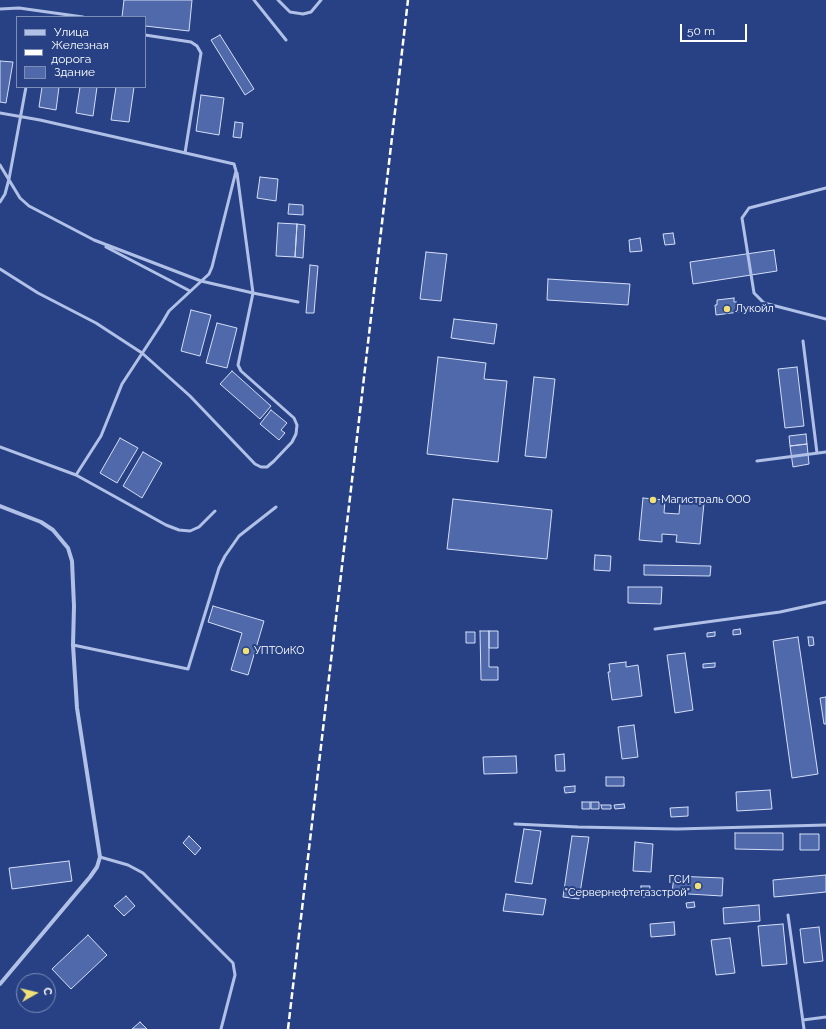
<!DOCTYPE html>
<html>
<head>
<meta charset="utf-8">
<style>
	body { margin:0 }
	#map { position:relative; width:826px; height:1029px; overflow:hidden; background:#274184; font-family:Raleway,sans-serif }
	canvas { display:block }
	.legend { position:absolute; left:16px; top:16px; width:130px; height:72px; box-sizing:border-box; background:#274184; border:1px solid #7d8db5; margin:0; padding:5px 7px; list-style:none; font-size:12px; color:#fff }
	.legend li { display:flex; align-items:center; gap:8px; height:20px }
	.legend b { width:20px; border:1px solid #7d8db5 }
	.north { position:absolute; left:16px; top:973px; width:40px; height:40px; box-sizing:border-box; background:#274184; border:1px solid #7d8db5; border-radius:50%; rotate:82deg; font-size:11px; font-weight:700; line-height:16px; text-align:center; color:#fff }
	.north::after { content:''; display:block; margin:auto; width:14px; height:18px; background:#f0e076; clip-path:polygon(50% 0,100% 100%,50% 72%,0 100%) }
	.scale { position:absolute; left:680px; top:24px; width:67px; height:18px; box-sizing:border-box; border:2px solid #fff; border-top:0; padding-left:5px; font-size:12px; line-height:14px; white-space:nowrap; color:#fff; -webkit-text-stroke:3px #274184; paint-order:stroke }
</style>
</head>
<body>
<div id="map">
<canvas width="826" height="1029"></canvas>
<ul class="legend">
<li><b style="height:5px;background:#b0c0e7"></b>Улица</li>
<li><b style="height:5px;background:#fff"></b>Железная дорога</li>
<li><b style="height:11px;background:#4f69ab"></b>Здание</li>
</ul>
<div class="north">С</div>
<div class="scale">50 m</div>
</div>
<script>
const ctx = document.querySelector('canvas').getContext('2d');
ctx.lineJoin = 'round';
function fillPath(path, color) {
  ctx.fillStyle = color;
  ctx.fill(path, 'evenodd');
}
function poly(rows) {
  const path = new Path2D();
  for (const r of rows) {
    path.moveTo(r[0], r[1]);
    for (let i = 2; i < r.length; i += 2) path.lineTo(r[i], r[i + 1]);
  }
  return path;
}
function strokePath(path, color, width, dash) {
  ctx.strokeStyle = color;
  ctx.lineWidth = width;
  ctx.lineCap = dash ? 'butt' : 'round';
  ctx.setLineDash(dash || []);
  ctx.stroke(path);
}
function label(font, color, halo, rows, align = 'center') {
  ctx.font = font + ' Raleway,sans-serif';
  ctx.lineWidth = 4;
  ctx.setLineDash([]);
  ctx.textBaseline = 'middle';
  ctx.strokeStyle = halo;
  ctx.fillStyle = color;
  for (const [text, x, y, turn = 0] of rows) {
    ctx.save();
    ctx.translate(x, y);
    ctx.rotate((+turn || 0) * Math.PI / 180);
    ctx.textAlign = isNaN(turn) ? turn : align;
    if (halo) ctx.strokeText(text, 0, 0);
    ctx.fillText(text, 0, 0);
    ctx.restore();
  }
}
const building = poly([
	[124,0,192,0,189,31,145,26,145,17,122,17,124,0],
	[220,35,254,89,245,95,211,40,220,35],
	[0,61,13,62,6,103,0,102,0,61],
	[42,87,59,87,56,110,39,107,42,87],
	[80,87,97,87,93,116,76,113,80,87],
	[116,87,134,87,129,122,111,120,116,87],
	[201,95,224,98,219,135,196,131,201,95],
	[235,122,243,123,241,138,233,137,235,122],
	[260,177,278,179,276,201,257,198,260,177],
	[289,204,303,205,303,215,288,214,289,204],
	[278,223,297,224,295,257,276,256,278,223],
	[297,224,305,225,303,258,295,257,297,224],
	[673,233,675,244,665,245,663,234,673,233],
	[640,238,642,251,630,252,629,240,640,238],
	[774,250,777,271,693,284,690,262,774,250],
	[426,252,447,254,441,301,420,299,426,252],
	[310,265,318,266,314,313,306,313,310,265],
	[548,279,630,284,628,305,547,300,548,279],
	[734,298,734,302,737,302,739,312,716,315,715,305,717,305,717,300,734,298],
	[191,310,211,315,200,356,181,351,191,310],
	[454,319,497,324,494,344,451,338,454,319],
	[217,323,237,328,227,368,206,363,217,323],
	[438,357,486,363,484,379,507,381,498,462,427,454,438,357],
	[797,367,804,426,785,428,778,369,797,367],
	[232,371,271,406,260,419,220,384,232,371],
	[534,377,555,379,546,458,525,456,534,377],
	[271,410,287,423,281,430,285,433,279,440,260,424,271,410],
	[806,434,807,444,790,446,789,436,806,434],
	[120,438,138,448,117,483,100,473,120,438],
	[807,444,809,464,793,467,790,446,807,444],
	[143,452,162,463,142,498,123,486,143,452],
	[643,498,665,500,664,513,679,514,680,501,704,503,700,544,676,542,677,535,662,534,662,542,639,540,643,498],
	[453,499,552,510,547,559,447,549,453,499],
	[595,555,611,556,610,571,594,570,595,555],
	[644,565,711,566,710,576,644,575,644,565],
	[628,587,662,587,661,604,628,603,628,587],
	[213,606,264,621,248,675,231,670,242,633,208,622,213,606],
	[740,629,741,634,733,635,733,630,740,629],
	[480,631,489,631,489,667,498,667,498,680,481,680,480,631],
	[489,631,498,631,498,648,489,648,489,631],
	[466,632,475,632,475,643,466,643,466,632],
	[715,632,715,636,707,637,707,633,715,632],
	[798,637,818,774,792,778,773,641,798,637],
	[808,637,813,637,814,645,809,646,808,637],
	[685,653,693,710,675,713,667,655,685,653],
	[626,662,626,667,638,665,642,696,612,700,608,672,610,672,609,664,626,662],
	[715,663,715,667,703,668,703,664,715,663],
	[826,697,826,724,824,724,820,698,826,697],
	[634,725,638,757,622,759,618,727,634,725],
	[564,754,565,771,556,771,555,755,564,754],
	[516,756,517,773,484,774,483,757,516,756],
	[606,777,624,777,624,786,606,786,606,777],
	[575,786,575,792,565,793,564,787,575,786],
	[770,790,772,809,737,811,736,792,770,790],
	[582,802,590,802,590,809,582,809,582,802],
	[591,802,599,802,599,809,591,809,591,802],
	[624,804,625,808,615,809,614,805,624,804],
	[601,805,611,805,611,809,602,809,601,805],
	[688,807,688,816,671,817,670,808,688,807],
	[524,829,541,831,532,884,515,882,524,829],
	[735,833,783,833,783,850,735,849,735,833],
	[800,834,819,834,819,850,800,850,800,834],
	[189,836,201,848,195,855,183,843,189,836],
	[572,836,589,837,579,899,563,897,572,836],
	[635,842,653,844,651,872,633,871,635,842],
	[69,861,72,881,12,889,9,868,69,861],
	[826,875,826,892,774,897,773,880,826,875],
	[674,876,723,878,722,896,672,893,674,876],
	[641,886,650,886,649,897,641,897,641,886],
	[506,894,546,899,543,915,503,911,506,894],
	[126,896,135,906,124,916,114,906,126,896],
	[694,902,695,907,687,908,686,903,694,902],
	[759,905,760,921,724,924,723,908,759,905],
	[674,922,675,935,651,937,650,924,674,922],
	[783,924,787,964,762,966,758,926,783,924],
	[819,927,823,961,804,963,800,929,819,927],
	[88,935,107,955,71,989,52,969,88,935],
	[730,938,735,973,716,975,711,940,730,938],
	[140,1022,147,1029,132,1029,140,1022]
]);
fillPath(building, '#4f69ab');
strokePath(building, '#d4def6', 1);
strokePath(poly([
	[254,0,286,40],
	[278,0,290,12,303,14,311,12,321,0],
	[0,9,19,8,83,17],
	[145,35,191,42,197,46,201,53,185,153],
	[0,113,40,120,234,164,236,171,212,267,209,274,169,311,162,323,122,384,101,436,76,475],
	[0,165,20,198,29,206,94,240],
	[237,173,253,293,298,302],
	[826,188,749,208,742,218,754,293,764,303,826,319],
	[0,202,5,194,9,179,26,87],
	[106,247,190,291],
	[0,269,38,293,96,323,142,353,190,396,255,464,261,467,267,467,274,461,292,442,296,434,297,425,294,418,241,371,238,365,253,293,201,281,94,240],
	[803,341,817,453],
	[0,447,76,475,166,525,179,530,190,531,199,527,215,511],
	[757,461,826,452],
	[655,629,780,612,826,602],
	[73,645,188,669,219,568,225,556,239,536,276,507],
	[515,824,578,827,677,829,826,825],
	[100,857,128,865,143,873,233,963,235,975,221,1029],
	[788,915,804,1029],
	[803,1020,826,1017]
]), '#b0c0e7', 3);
strokePath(poly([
	[0,506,41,522,53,530,68,548,72,561,74,606,73,645,77,708,100,857,97,867,90,877,0,984]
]), '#b0c0e7', 4);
strokePath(poly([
	[288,1029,408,0]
]), '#fff', 2.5, [7, 3]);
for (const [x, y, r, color] of [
	[727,309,4,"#f0e076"],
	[653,500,4,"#f0e076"],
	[246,651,4,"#f0e076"],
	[698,886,4,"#f0e076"]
]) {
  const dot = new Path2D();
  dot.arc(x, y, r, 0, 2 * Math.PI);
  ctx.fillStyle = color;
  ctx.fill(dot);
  strokePath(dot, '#274184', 1.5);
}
label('11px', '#fff', '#274184', [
	["Лукойл",735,309],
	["Магистраль ООО",661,500],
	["УПТОиКО",254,651],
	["ГСИ",690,880,"right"],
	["\"Сервернефтегазстрой\"",690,893,"right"]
], 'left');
</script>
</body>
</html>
